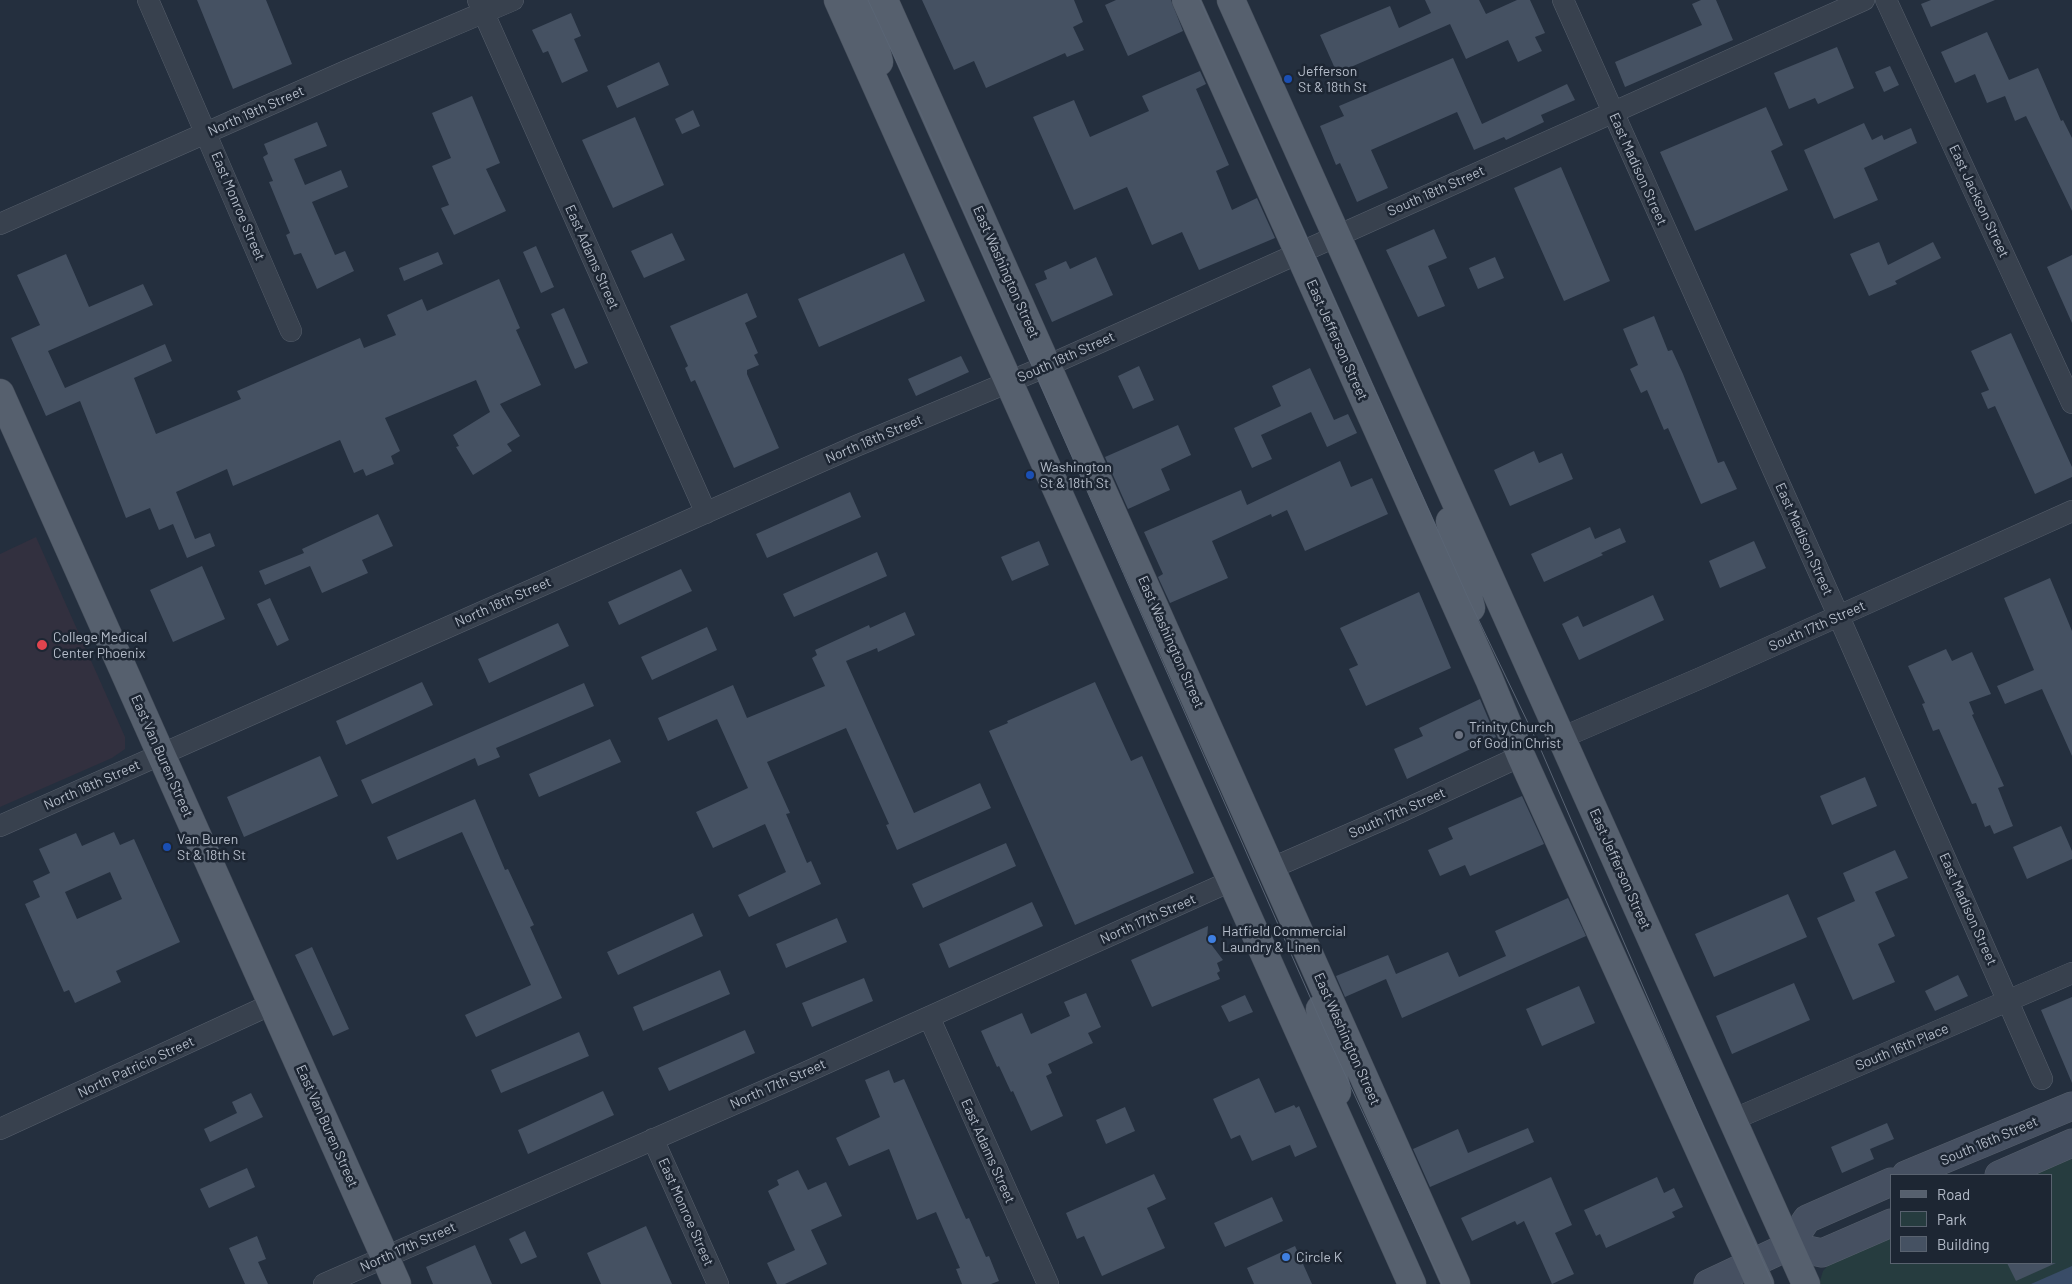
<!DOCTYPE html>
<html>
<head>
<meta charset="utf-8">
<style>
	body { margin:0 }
	#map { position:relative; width:2072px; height:1284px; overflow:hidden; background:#242f3e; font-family:Barlow,sans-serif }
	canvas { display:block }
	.legend { position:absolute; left:1890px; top:1174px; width:162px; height:90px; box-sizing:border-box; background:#1d2633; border:1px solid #59626f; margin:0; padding:6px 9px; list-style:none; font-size:15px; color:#b4bcc9 }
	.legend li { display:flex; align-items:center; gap:10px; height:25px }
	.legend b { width:25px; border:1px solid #59626f }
</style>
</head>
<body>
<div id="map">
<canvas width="2072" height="1284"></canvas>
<ul class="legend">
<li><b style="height:6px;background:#56606e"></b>Road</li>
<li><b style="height:14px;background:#263c3f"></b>Park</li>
<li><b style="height:14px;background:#455162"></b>Building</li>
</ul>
</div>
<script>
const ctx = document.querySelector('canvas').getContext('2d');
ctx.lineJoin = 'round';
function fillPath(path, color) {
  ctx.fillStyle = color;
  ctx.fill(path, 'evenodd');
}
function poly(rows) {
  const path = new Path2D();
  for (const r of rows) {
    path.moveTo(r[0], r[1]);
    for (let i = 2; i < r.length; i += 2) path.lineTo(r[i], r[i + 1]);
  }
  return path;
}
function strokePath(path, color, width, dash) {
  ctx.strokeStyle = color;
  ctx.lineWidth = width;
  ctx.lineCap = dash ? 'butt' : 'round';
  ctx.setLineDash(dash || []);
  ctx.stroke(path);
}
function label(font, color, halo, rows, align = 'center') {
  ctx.font = font + ' Barlow,sans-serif';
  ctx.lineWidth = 5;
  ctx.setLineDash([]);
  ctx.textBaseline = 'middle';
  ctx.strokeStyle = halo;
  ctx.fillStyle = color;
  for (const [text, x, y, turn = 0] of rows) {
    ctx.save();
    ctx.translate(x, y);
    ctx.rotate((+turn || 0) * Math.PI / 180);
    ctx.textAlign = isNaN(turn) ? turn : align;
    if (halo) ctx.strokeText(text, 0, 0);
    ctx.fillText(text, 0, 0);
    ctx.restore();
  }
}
fillPath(poly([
	[36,537,125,737,125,749,112,758,0,807,0,554]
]), '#32303f');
fillPath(poly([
	[2072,1156,2072,1284,1819,1284,1823,1271,1831,1262,1891,1235,1891,1263,2051,1263,2051,1175,2028,1175]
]), '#263c3f');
fillPath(poly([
	[2072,1266,2072,1284,2031,1284]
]), '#394c67');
fillPath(poly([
	[197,0,266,0,292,64,233,89],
	[922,0,1074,0,1083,22,1073,27,1084,50,1067,57,1065,53,986,88,974,61,954,70],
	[1116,0,1171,0,1183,31,1128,56,1105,5],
	[1425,0,1479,0,1486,14,1517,0,1530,0,1545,33,1535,37,1542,51,1518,62,1508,40,1466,59,1450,24,1337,73,1320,35,1390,6,1399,28,1431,13],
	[1701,0,1716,0,1733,40,1625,87,1615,62,1702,25,1692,4],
	[1931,0,1995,0,1931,27,1921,4],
	[571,13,581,36,574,39,588,71,562,83,548,51,543,53,532,30],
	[1987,32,2009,80,2038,68,2061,121,2063,120,2072,138,2072,211,2026,116,2015,121,2005,96,1987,103,1975,74,1955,83,1941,52],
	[1837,47,1854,88,1818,104,1815,98,1789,109,1774,73],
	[1453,58,1482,124,1567,84,1575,100,1541,115,1544,122,1506,140,1504,137,1474,150,1457,112,1371,150,1388,188,1357,202,1340,163,1336,165,1320,126,1344,116,1339,106],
	[659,62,669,85,617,108,607,86],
	[1890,66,1899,85,1884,92,1875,72],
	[1200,71,1206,84,1196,89,1229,165,1216,171,1232,210,1257,198,1275,238,1199,270,1182,232,1152,245,1127,187,1074,210,1033,117,1074,100,1090,137,1149,111,1142,96],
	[472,96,500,163,486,169,506,211,454,235,441,208,449,205,432,166,451,158,432,113],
	[1766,107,1783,145,1771,151,1788,190,1695,231,1660,152],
	[693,110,700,126,682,134,675,119],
	[635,117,664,185,613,208,582,140],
	[317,122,327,146,294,159,305,185,341,170,348,187,312,202,335,255,345,251,354,271,317,289,301,253,294,255,286,235,290,233,269,182,273,181,263,157,268,154,264,144],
	[1864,123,1872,140,1882,135,1884,140,1911,128,1917,143,1864,168,1878,200,1834,219,1804,150],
	[1561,167,1610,281,1564,301,1514,188],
	[1434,229,1447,258,1428,266,1445,306,1418,317,1386,250],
	[672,233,685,260,644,278,631,251],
	[1879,242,1888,265,1933,242,1941,258,1895,281,1897,284,1869,296,1850,254],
	[536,246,554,287,541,293,523,252],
	[438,252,443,264,404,281,399,268],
	[904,253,925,301,819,347,798,299],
	[66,254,89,307,143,284,153,305,48,351,65,388,165,344,172,361,134,378,156,434,241,399,237,391,360,338,364,348,396,335,387,315,422,299,427,311,499,279,520,328,516,330,541,385,500,404,520,436,507,444,512,451,473,475,456,447,459,446,453,435,490,412,476,380,385,418,400,451,391,456,394,464,366,476,363,469,354,473,340,440,233,486,227,469,176,492,195,539,210,533,215,546,187,558,173,524,159,530,150,508,126,518,80,401,46,416,11,338,40,325,17,275],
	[2072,255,2072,323,2047,267],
	[1096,257,1113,295,1052,322,1035,284,1047,279,1044,271,1066,261,1070,269],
	[1495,257,1504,278,1478,289,1469,268],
	[747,293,757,317,745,323,758,353,754,355,759,365,747,370,747,374,779,448,734,468,695,380,691,382,685,368,688,366,670,326],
	[564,308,588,363,575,369,551,314],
	[1654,316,1668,351,1672,350,1683,374,1718,463,1724,461,1737,489,1701,504,1668,428,1664,430,1647,390,1641,393,1630,369,1638,365,1623,329],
	[2011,333,2072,467,2072,477,2035,494,1995,406,1988,409,1981,393,1989,390,1971,351],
	[961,356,969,372,916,396,908,379],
	[1139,366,1154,400,1133,409,1118,376],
	[1310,368,1334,420,1348,414,1357,433,1327,447,1311,412,1261,435,1272,459,1252,468,1234,428,1281,406,1272,386],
	[1178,425,1191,455,1161,469,1170,490,1128,509,1105,457],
	[1534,451,1539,463,1562,453,1573,479,1510,506,1494,470],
	[1340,461,1351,487,1372,478,1388,514,1305,551,1287,510,1272,517,1271,514,1212,541,1228,578,1170,603,1158,577,1163,574,1144,532,1241,490,1247,505],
	[850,492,861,517,767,558,756,534],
	[378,514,393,546,362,560,368,573,322,593,310,566,265,585,259,571,304,553,302,549],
	[1590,527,1595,539,1620,528,1626,542,1601,553,1603,555,1544,582,1531,554],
	[1039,541,1049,565,1012,581,1001,557],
	[1754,541,1766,568,1720,588,1709,561],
	[877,552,887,576,794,617,783,594],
	[202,566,225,619,173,642,150,590],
	[681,569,692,591,619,625,608,602],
	[2050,578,2072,631,2072,756,2042,689,2005,704,1997,686,2034,670,2004,598],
	[1419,592,1451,668,1366,706,1349,669,1358,665,1340,628],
	[1653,595,1664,620,1579,660,1562,624,1578,616,1583,627],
	[270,598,289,640,277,646,257,604],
	[905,612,915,635,878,652,877,648,846,661,914,813,980,783,991,808,897,850,886,825,889,824,846,728,767,762,790,813,786,814,807,863,811,861,821,884,749,917,738,895,786,872,765,824,713,848,696,812,748,788,717,719,668,741,658,718,733,685,747,718,825,686,812,658,817,655,815,650,869,625,870,628],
	[558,623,569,646,489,683,478,659],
	[707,627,717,650,652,680,641,657],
	[1946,649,1952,661,1972,652,1991,694,1969,702,1974,714,1972,715,2004,786,1998,788,2013,826,1994,834,1990,825,1985,827,1976,803,1972,804,1939,729,1933,731,1922,704,1925,703,1908,666],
	[422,682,433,705,346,745,336,721],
	[1095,682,1131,761,1142,756,1194,873,1075,925,989,731,1008,723,1007,721],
	[584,683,594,706,496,748,500,757,478,766,475,758,372,804,361,780],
	[1480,699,1496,737,1407,779,1394,749,1423,736,1419,728],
	[610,739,621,762,539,797,529,774],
	[320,756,338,796,244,837,227,797],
	[1865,777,1877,806,1832,825,1820,796],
	[1522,796,1544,844,1470,876,1465,865,1440,876,1428,850,1453,839,1448,828],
	[475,799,505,870,508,869,534,925,530,927,562,998,476,1037,465,1015,531,985,462,832,397,860,387,837],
	[2061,826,2072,851,2072,859,2027,879,2013,847],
	[114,832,120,845,134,839,180,942,116,971,121,982,75,1003,69,990,64,992,25,904,40,897,33,881,50,873,39,849,76,833,82,846],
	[110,872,122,899,77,919,65,892],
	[1006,843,1016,866,923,908,912,884],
	[1895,850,1908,878,1875,892,1895,936,1878,944,1895,982,1853,1000,1817,918,1855,901,1843,873],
	[1788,894,1807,937,1714,977,1695,934],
	[1568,898,1586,936,1402,1018,1386,979,1345,997,1336,976,1388,955,1396,974,1448,952,1459,977,1506,956,1495,931],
	[1032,902,1043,926,949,968,939,944],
	[693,913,703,936,618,975,607,952],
	[837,918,847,942,786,968,776,944],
	[1208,926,1207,939,1223,960,1217,963,1220,971,1217,973,1220,979,1152,1007,1131,960],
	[312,947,349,1029,333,1036,295,955],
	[720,970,730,994,643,1031,633,1007],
	[1958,975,1968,996,1935,1011,1925,991],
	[864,978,873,1001,812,1027,802,1003],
	[1794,983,1810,1020,1732,1054,1716,1016],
	[1579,986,1595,1023,1542,1046,1526,1009],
	[1086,993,1101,1027,1088,1033,1093,1043,1048,1064,1052,1073,1046,1076,1063,1116,1031,1131,1013,1091,1011,1092,999,1066,997,1067,981,1031,1022,1013,1031,1034,1070,1016,1064,1002],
	[1245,995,1253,1012,1229,1022,1221,1006],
	[2072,997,2072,1083,2041,1010],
	[745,1030,755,1053,669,1091,658,1068],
	[579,1032,589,1056,501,1093,491,1070],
	[889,1070,894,1083,904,1079,966,1219,969,1218,986,1257,989,1256,999,1281,991,1284,962,1284,956,1269,960,1268,936,1212,917,1220,889,1149,849,1166,836,1138,880,1117,865,1080],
	[1259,1078,1275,1113,1294,1105,1296,1108,1299,1106,1317,1147,1295,1157,1290,1145,1252,1161,1240,1135,1231,1139,1213,1099],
	[603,1091,614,1115,528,1154,518,1130],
	[251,1093,263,1117,210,1142,204,1129,237,1113,232,1102],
	[1125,1107,1135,1131,1106,1144,1096,1120],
	[1887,1123,1894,1139,1870,1149,1874,1159,1842,1173,1831,1147],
	[1528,1128,1534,1142,1430,1187,1413,1149,1458,1129,1468,1153],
	[247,1168,255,1187,209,1208,200,1189],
	[798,1170,808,1190,826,1182,842,1216,811,1230,827,1264,785,1284,777,1284,767,1263,795,1250,768,1191,779,1185,777,1180],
	[1154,1174,1166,1199,1147,1208,1165,1248,1102,1276,1084,1236,1077,1239,1066,1213],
	[1551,1177,1572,1225,1555,1233,1574,1274,1552,1284,1524,1221,1517,1225,1515,1221,1472,1241,1461,1218],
	[1657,1177,1664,1193,1674,1188,1683,1207,1672,1212,1675,1217,1606,1248,1600,1234,1596,1236,1584,1210],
	[1272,1197,1283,1221,1225,1247,1214,1223],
	[646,1226,672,1284,601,1284,587,1253],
	[525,1231,537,1257,521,1264,509,1239],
	[257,1236,266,1259,258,1262,268,1284,245,1284,229,1248],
	[475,1245,492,1284,433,1284,426,1267],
	[1295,1246,1312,1284,1254,1284,1247,1268],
	[2007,1263,2056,1263,2016,1281]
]), '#455162');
const minor = poly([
	[148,0,291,331],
	[478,0,706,513],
	[1563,0,1839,617,2042,1079],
	[1886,0,2072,403],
	[0,224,346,71,513,0],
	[1561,738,1703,677,2072,511],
	[0,826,856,446,1047,366,1864,0],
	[1272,868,1398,813,1521,756],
	[929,1017,1048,1284],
	[1732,1120,2072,973],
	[0,1129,272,1004],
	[653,1139,718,1284],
	[324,1284,791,1079,1231,881]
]);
const secondary = poly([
	[1906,1175,2072,1106],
	[1999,1175,2072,1143],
	[1789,1246,1822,1253,1891,1223],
	[1708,1284,1789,1246,1807,1219,1891,1182]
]);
const primary = poly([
	[838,0,1412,1284],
	[864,0,879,62],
	[884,0,1456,1284],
	[1186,0,1489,679,1521,756,1760,1284],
	[1231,0,1806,1284],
	[0,393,397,1284],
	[1450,521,1471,608],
	[1320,1009,1337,1092]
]);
strokePath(minor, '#565f6c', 22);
strokePath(secondary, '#565f6c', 29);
strokePath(primary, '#414a57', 29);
strokePath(minor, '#38414e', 21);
strokePath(secondary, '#465061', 28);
strokePath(primary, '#56606e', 28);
strokePath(poly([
	[868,0,922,116,1325,1031,1442,1284],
	[1200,0,1469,600,1541,750,1704,1128,1773,1284]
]), '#5a6575', 1);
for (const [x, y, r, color] of [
	[1288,79,5,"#1a4fb4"],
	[1030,475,5,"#1a4fb4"],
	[42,645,6,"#e0444e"],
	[1459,735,5,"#6b7280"],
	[167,847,5,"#1a4fb4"],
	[1212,939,5,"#3f7fe0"],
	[1286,1257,5,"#3f7fe0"]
]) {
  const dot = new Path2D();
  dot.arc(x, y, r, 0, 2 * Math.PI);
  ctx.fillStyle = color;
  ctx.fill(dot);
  strokePath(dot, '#1d2633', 2);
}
label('14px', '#b4bcc9', '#1d2633', [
	["Jefferson",1298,71],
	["St & 18th St",1298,87],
	["Washington",1040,467],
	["St & 18th St",1040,483],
	["College Medical",53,637],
	["Center Phoenix",53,653],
	["Trinity Church",1469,727],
	["of God in Christ",1469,743],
	["Van Buren",177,839],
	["St & 18th St",177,855],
	["Hatfield Commercial",1222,931],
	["Laundry & Linen",1222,947],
	["Circle K",1296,1257]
], 'left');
label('14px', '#b4bcc9', '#1d2633', [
	["North 19th Street",256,111,-24],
	["East Madison Street",1638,169,66],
	["South 18th Street",1436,191,-24],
	["East Jackson Street",1979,201,65],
	["East Monroe Street",238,206,67],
	["East Adams Street",592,257,66],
	["East Washington Street",1006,272,66],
	["East Jefferson Street",1337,340,66],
	["South 18th Street",1066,357,-24],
	["North 18th Street",874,439,-23],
	["East Madison Street",1804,539,66],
	["North 18th Street",503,602,-24],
	["South 17th Street",1817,626,-24],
	["East Washington Street",1171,642,66],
	["East Van Buren Street",162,756,66],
	["North 18th Street",92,785,-24],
	["South 17th Street",1397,813,-24],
	["East Jefferson Street",1620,869,66],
	["East Madison Street",1968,909,66],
	["North 17th Street",1148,919,-24],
	["East Washington Street",1347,1039,66],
	["South 16th Place",1902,1047,-23],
	["North Patricio Street",136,1067,-25],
	["North 17th Street",778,1084,-24],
	["East Van Buren Street",327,1126,66],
	["South 16th Street",1989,1141,-23],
	["East Adams Street",988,1151,66],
	["East Monroe Street",686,1212,66],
	["North 17th Street",408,1247,-24]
]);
</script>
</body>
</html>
